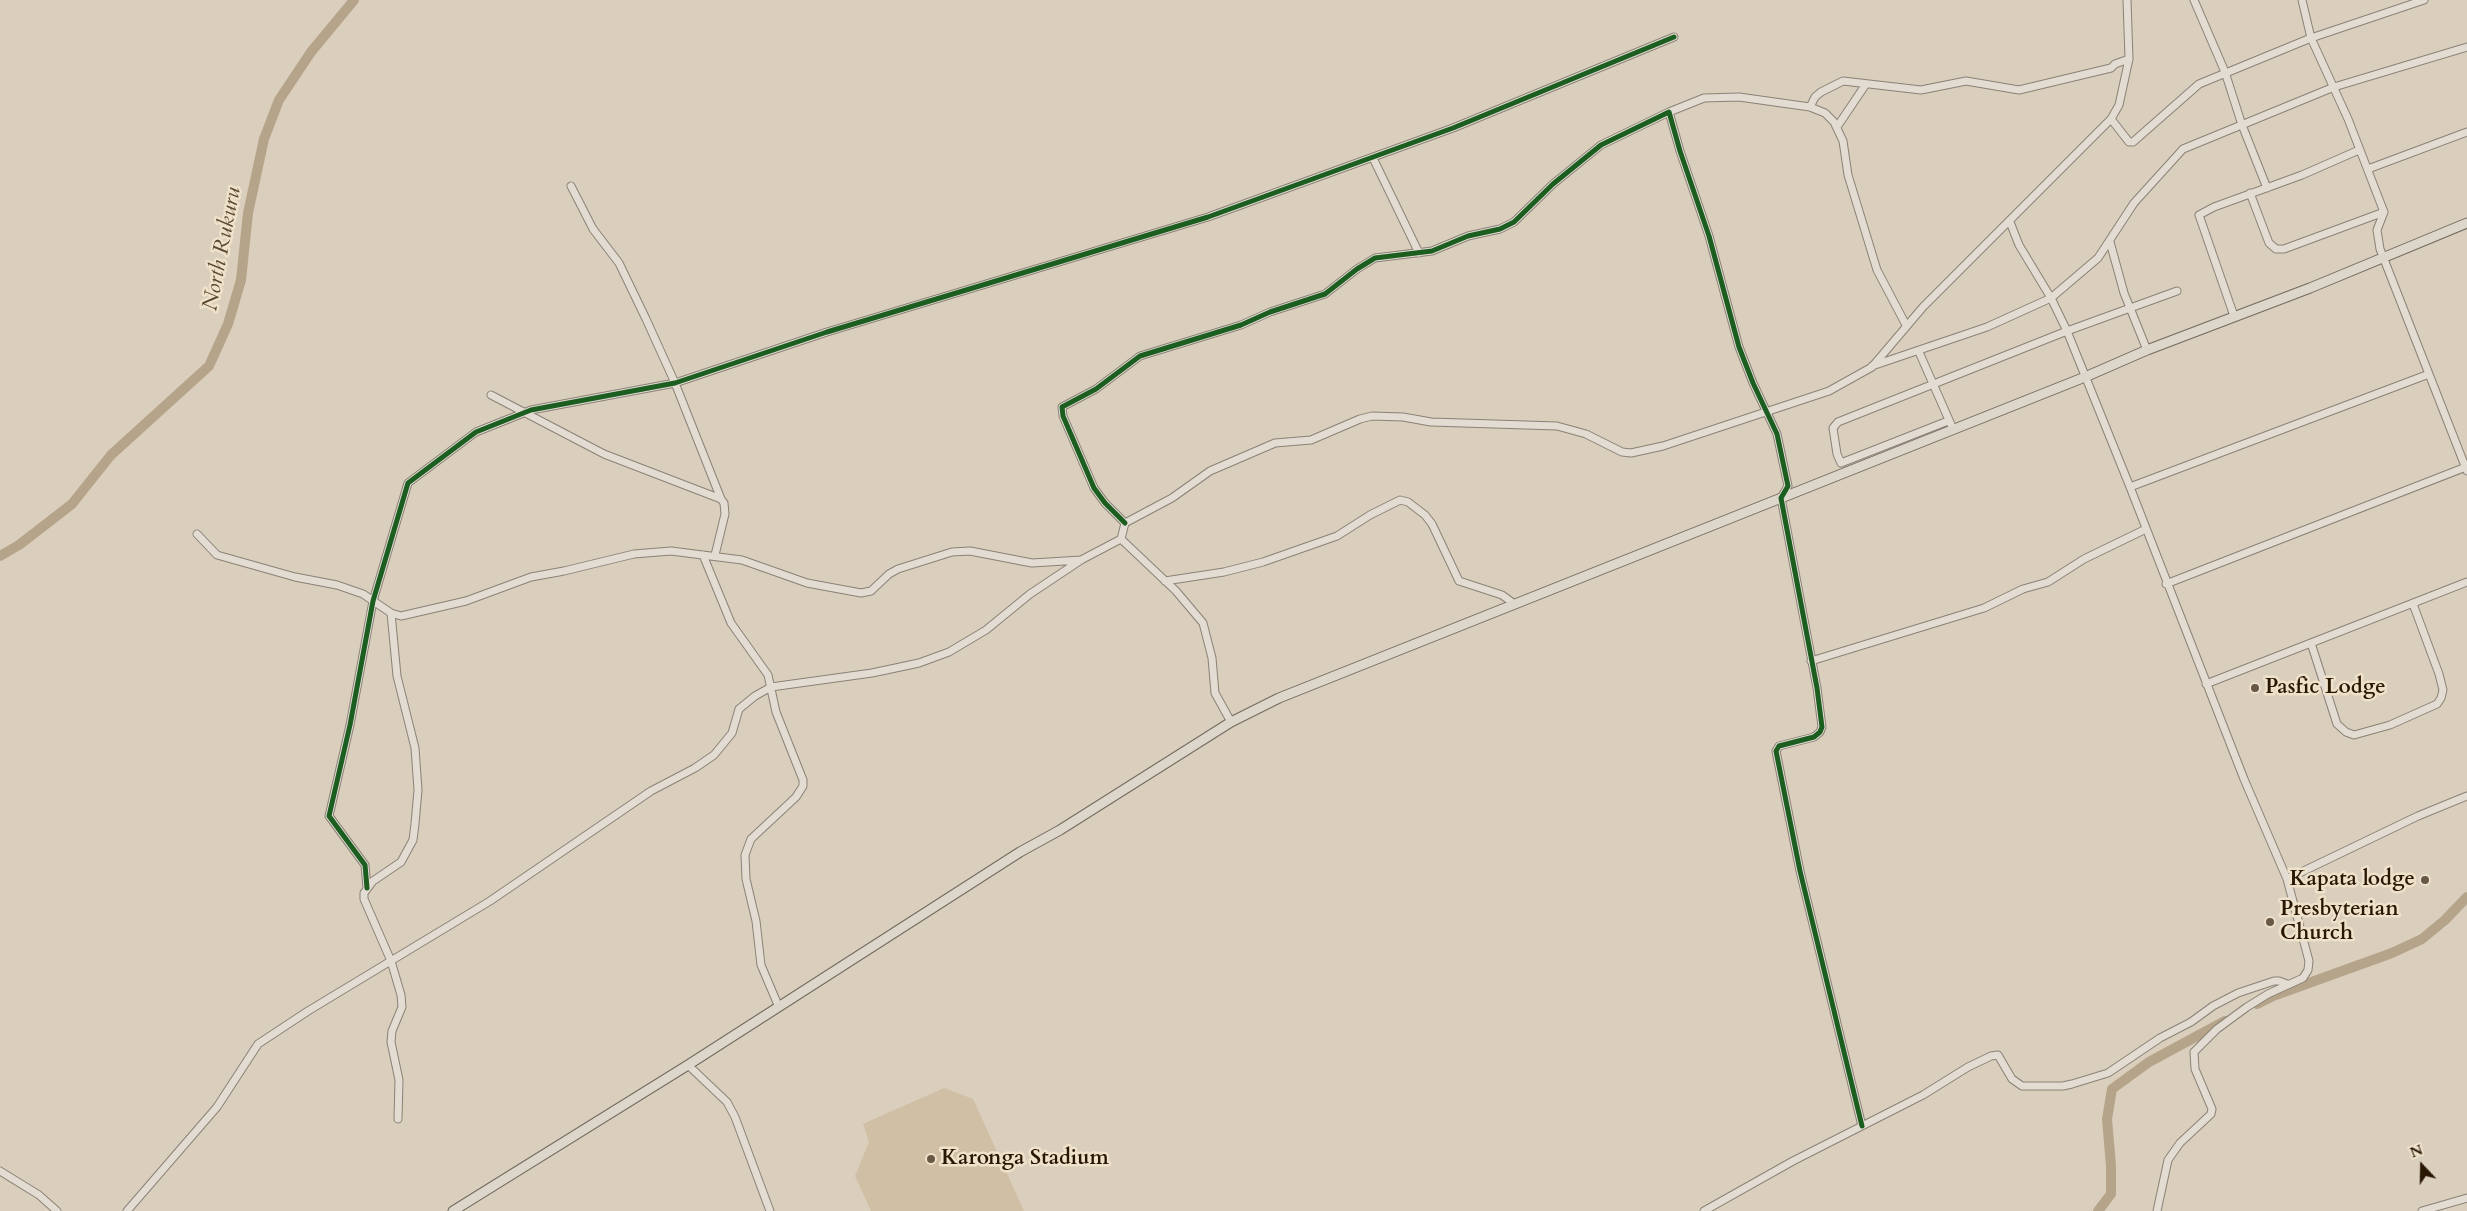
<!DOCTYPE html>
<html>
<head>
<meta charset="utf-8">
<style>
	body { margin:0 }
	#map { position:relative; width:2467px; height:1211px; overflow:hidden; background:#dacebc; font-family:Cardo,serif }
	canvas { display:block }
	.north { position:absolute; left:2397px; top:1141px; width:50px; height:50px; -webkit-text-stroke:4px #efe2cb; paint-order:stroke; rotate:339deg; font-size:14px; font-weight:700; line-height:20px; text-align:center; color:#291704 }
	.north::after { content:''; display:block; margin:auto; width:18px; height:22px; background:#291704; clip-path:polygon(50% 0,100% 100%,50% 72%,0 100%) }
</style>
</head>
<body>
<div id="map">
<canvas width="2467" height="1211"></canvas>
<div class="north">N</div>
</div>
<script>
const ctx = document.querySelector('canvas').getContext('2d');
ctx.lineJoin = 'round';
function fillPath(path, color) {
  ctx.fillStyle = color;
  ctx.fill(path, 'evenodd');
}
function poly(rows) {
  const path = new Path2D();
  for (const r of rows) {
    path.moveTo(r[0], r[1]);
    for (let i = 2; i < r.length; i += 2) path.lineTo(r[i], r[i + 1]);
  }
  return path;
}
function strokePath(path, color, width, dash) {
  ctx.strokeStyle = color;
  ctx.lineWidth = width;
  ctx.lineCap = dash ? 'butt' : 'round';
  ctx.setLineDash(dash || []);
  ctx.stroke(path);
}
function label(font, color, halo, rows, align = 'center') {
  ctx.font = font + ' Cardo,serif';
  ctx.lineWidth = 5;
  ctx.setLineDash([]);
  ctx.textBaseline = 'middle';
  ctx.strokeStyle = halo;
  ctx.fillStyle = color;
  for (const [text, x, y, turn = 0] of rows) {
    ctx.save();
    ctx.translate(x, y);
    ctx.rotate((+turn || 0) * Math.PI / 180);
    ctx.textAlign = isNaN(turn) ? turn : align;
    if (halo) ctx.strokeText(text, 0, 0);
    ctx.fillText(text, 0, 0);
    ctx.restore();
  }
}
fillPath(poly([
	[944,1088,973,1099,1024,1211,871,1211,855,1176,869,1142,863,1124]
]), '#d0bfa5');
strokePath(poly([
	[0,556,19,545,72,504,111,455,209,366,228,324,241,280,248,213,264,139,279,100,311,52,354,0],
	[2257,1004,2273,996,2392,953,2422,939,2445,920,2467,897],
	[2098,1211,2111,1194,2111,1166,2107,1119,2112,1089,2149,1062,2225,1021]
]), '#b6a48a', 10);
const minor = poly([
	[2194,0,2225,72,2242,125,2267,188],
	[2302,0,2311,38,2348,119,2384,212,2377,230,2380,249,2467,471],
	[1810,107,1815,97,1821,92,1843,81,1921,90,1966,81,2019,90,2111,68,2115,64,2129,59],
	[1669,112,1704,98,1739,97,1810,107,1825,113,1834,122,1843,141,1848,175,1877,270,1906,325],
	[2111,119,2129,142,2133,142,2199,84,2311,38,2424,0],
	[1837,127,1866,84],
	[1373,158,1419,253],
	[2368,169,2467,132],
	[571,186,593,229,619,263,646,319,675,383,721,499],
	[2250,193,2269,243,2276,249,2284,249,2384,212],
	[2010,222,2019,245,2051,298,2067,331,2130,487,2244,779,2287,879,2309,961,2308,970,2303,978,2268,994,2247,1007,2217,1029,2194,1052,2195,1069,2212,1109,2211,1114,2180,1143,2168,1160,2157,1211],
	[2110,242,2124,293,2147,350],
	[2234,316,2199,215,2214,207,2302,175,2359,150],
	[1919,352,1953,429],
	[1872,366,1987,327,2051,298,2098,258,2134,203,2183,149,2334,87,2467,47],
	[491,395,604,454,721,499,724,503,725,514,715,555],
	[1948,421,1841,463,1837,454,1833,428,1838,422,2067,331,2177,291],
	[2130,487,2429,374],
	[1125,523,1105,503,1094,488,1063,416,1062,407,1096,389,1140,356,1241,325,1270,312,1325,294,1357,269,1375,258,1432,251,1468,236,1500,229,1514,222,1553,184,1601,145,1669,112,1680,151,1709,236,1739,347,1753,383,1777,434,1788,486,1781,498,1817,688,1822,727,1820,732,1814,737,1779,746,1776,751,1800,871,1862,1126],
	[197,534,217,555,295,577,337,585,363,594,391,613,401,616,466,601,531,577,564,571,634,554,671,551,742,560,807,583,861,593,871,591,889,574,898,569,952,552,970,551,1032,563,1081,560],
	[1121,539,1125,523,1172,498,1210,471,1275,443,1311,440,1360,419,1372,416,1403,417,1431,422,1557,426,1586,434,1622,452,1631,453,1663,446,1829,391,1872,367,1923,307,2111,119,2119,105,2129,59,2127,0],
	[1121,539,1176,591,1203,623,1212,658,1215,693,1231,722],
	[703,555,731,623,768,675,776,712,803,780,803,786,796,797,751,839,745,855,746,879,756,921,761,965,778,1005],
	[1165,581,1224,572,1263,562,1337,536,1370,515,1400,500,1408,502,1425,515,1432,524,1459,581,1502,595,1513,603],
	[2166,584,2466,467],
	[391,613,397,676,415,748,418,790,415,824,413,840,401,862,373,881,364,893,364,899,391,961,401,995,402,1007,392,1031,391,1042,399,1080,398,1119],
	[2311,643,2337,724,2346,732,2354,735,2390,725,2428,708,2437,704,2441,698,2443,690,2439,674,2413,604],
	[1811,661,1984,608,2023,589,2048,582,2084,559,2146,529],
	[2206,684,2467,582],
	[2287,879,2418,816,2467,796],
	[367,888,365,865,329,816,350,725,373,601,408,483,476,432,531,410,675,383,827,332,1208,217,1453,128,1674,37],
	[688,1065,727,1102,735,1117,770,1211],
	[0,1171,39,1195,57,1211],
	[127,1211,217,1107,258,1044,308,1011,490,901,651,791,695,768,714,755,732,733,739,709,755,696,771,687,872,673,919,663,949,652,986,630,1030,594,1081,560,1121,539],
	[1704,1211,1793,1161,1923,1095,1968,1067,1991,1056,1998,1055,2012,1079,2022,1086,2063,1086,2072,1084,2108,1073,2160,1038,2191,1022,2213,1006,2238,993,2274,981,2279,981,2287,984],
	[2422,1211,2467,1198]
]);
const major = poly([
	[453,1211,688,1065,1020,852,1060,830,1231,722,1279,698,2085,377,2147,350,2310,288,2467,223]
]);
strokePath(minor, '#8b8276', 9);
strokePath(major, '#72695d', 11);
strokePath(minor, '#e2dcd3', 7);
strokePath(major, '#ddd6cb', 9);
strokePath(poly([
	[1125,523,1105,503,1094,488,1063,416,1062,407,1096,389,1140,356,1241,325,1270,312,1325,294,1357,269,1375,258,1432,251,1468,236,1500,229,1514,222,1553,184,1601,145,1669,112,1680,151,1709,236,1739,347,1753,383,1777,434,1788,486,1781,498,1817,688,1822,727,1820,732,1814,737,1779,746,1776,751,1800,871,1862,1126],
	[367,888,365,865,329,816,350,725,373,601,408,483,476,432,531,410,675,383,827,332,1208,217,1453,128,1674,37]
]), '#1b5e20', 5);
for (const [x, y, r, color] of [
	[2255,688,5,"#675744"],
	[2425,880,5,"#675744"],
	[2270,922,5,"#675744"],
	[931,1159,5,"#675744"]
]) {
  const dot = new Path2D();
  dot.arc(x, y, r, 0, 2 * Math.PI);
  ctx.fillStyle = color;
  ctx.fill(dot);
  strokePath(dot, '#efe2cb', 2);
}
label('bold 21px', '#291704', '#efe2cb', [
	["Pasfic Lodge",2265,688],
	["Kapata lodge",2415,880,"right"],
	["Presbyterian",2280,910],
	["Church",2280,934],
	["Karonga Stadium",941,1159]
], 'left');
label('italic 22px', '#5b4831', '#efe2cb', [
	["North Rukuru",223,249,-79]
]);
</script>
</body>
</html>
